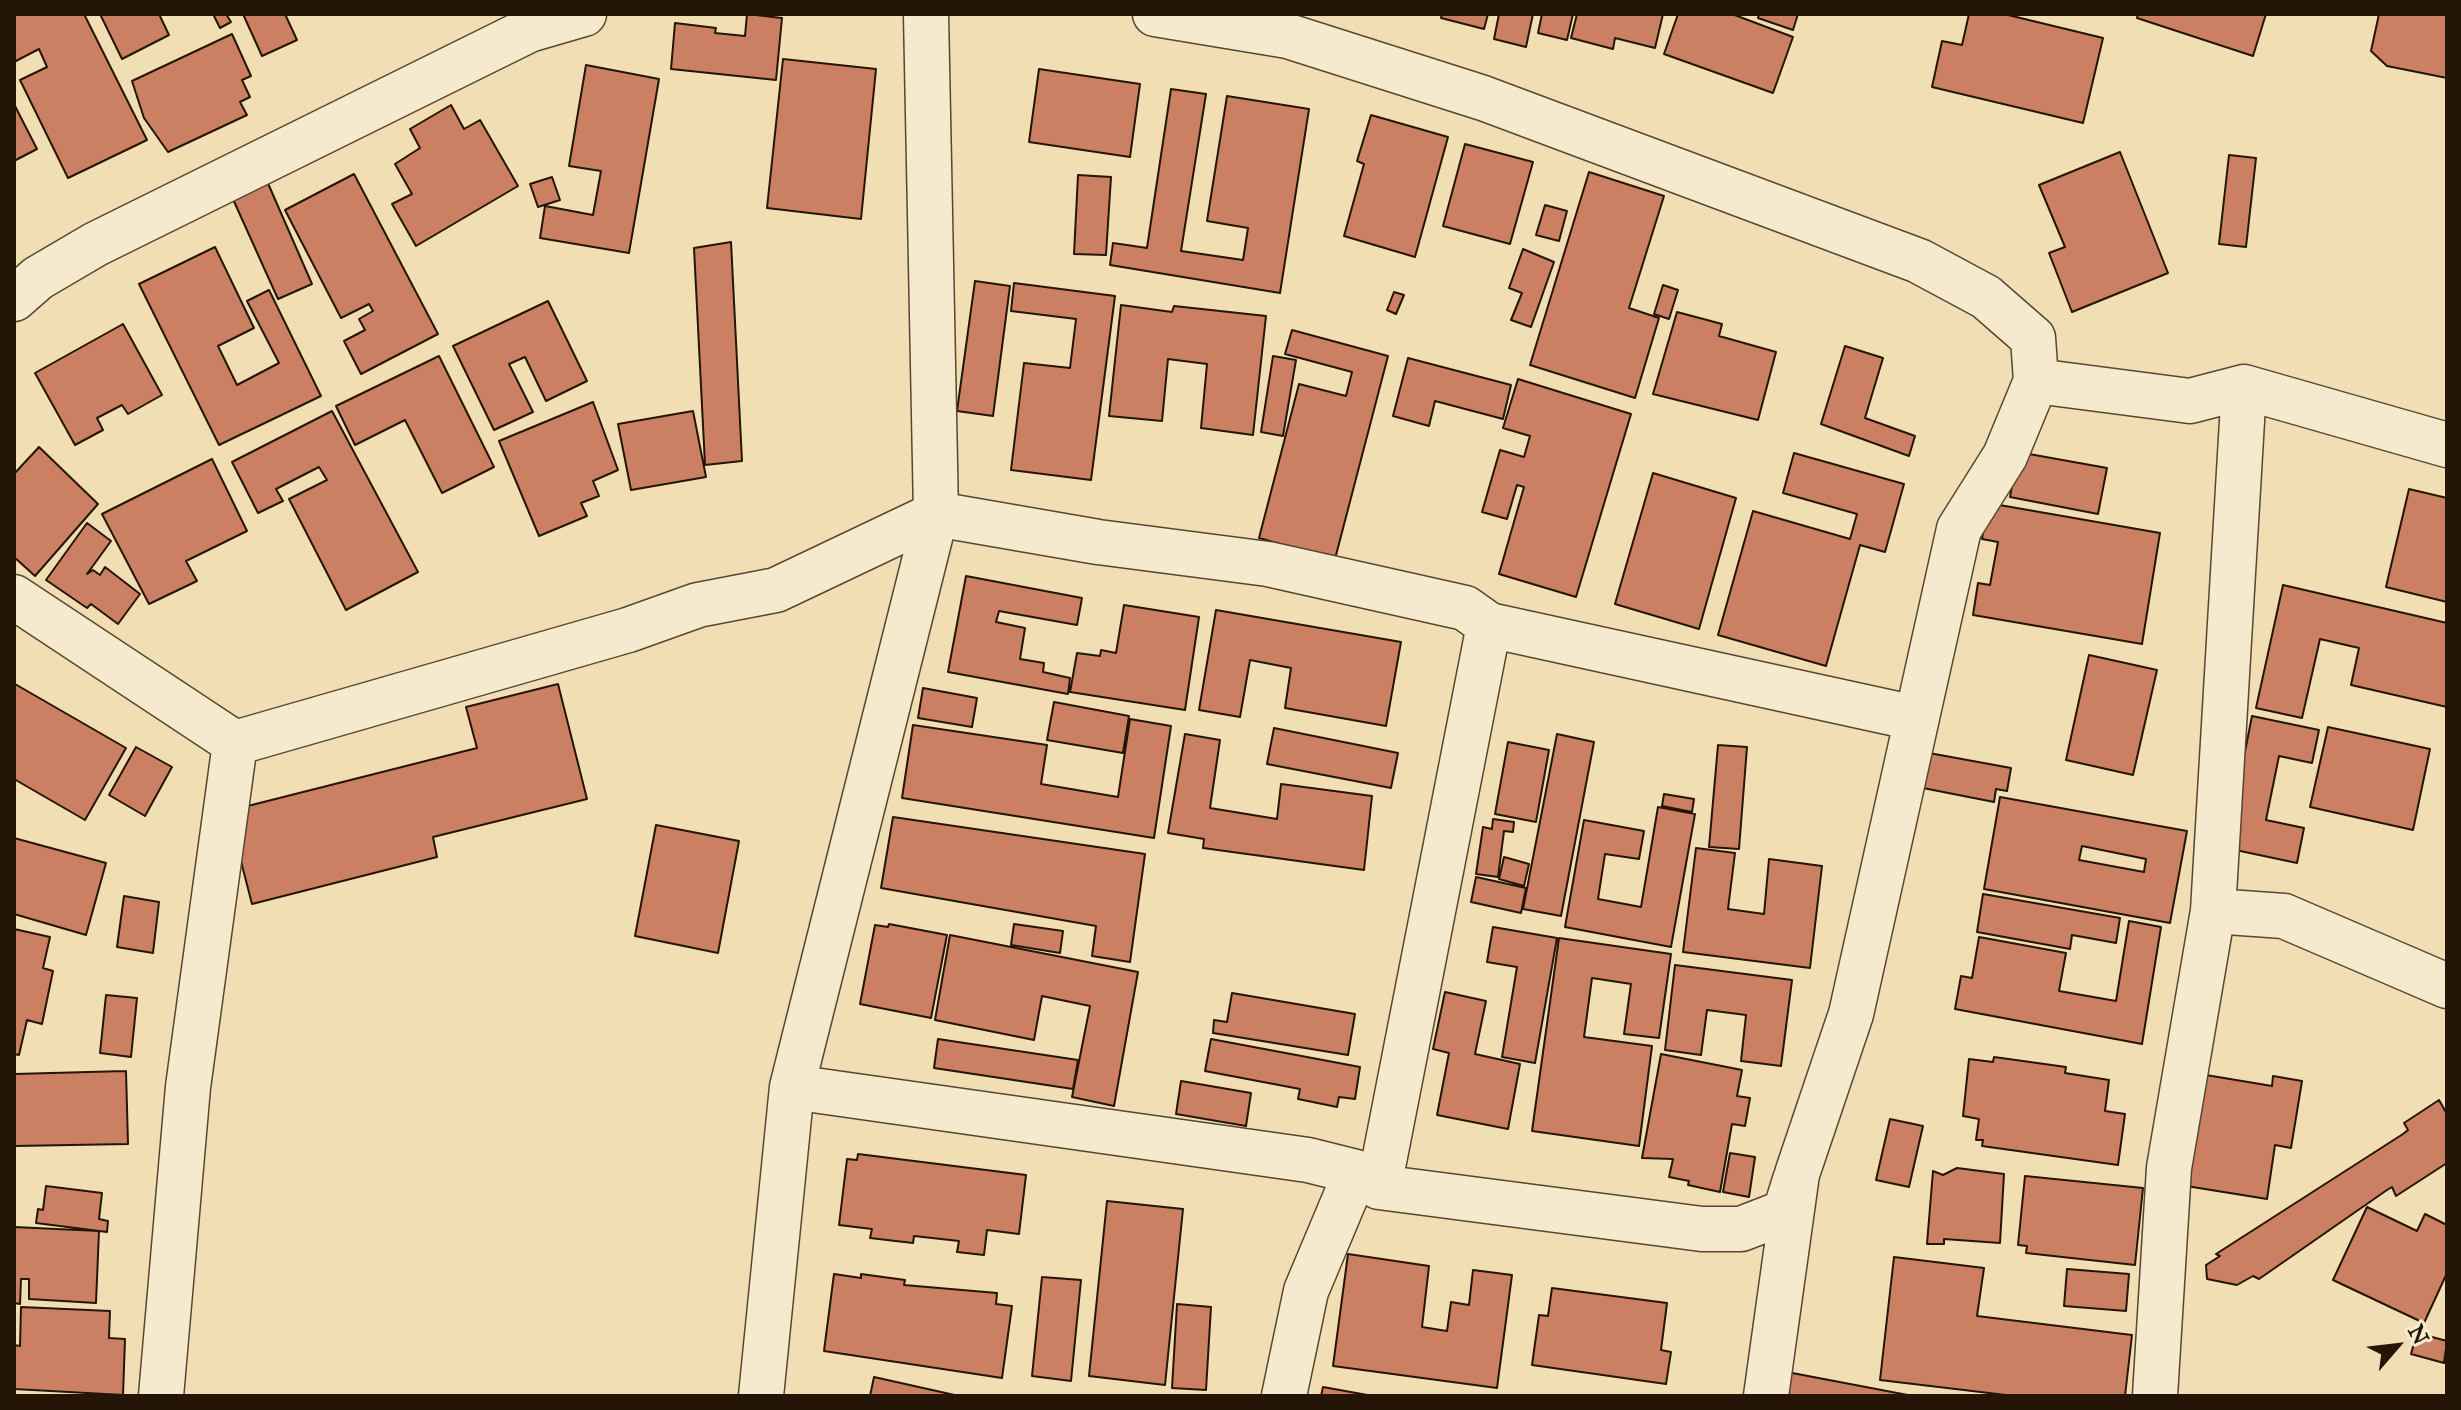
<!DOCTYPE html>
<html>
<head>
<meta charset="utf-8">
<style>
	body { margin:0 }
	#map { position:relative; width:2461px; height:1410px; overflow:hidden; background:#f1deb4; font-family:"IM FELL Great Primer",serif }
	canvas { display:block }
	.frame { position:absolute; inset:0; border:16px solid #241507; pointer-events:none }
	.north { position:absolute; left:2357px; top:1306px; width:80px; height:80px; -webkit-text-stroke:6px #f6eace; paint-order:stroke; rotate:62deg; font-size:22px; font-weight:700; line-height:32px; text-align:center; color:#241507 }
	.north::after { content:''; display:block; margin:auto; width:28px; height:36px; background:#241507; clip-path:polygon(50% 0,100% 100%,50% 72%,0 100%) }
</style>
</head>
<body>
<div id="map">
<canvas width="2461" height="1410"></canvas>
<div class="frame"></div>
<div class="north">N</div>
</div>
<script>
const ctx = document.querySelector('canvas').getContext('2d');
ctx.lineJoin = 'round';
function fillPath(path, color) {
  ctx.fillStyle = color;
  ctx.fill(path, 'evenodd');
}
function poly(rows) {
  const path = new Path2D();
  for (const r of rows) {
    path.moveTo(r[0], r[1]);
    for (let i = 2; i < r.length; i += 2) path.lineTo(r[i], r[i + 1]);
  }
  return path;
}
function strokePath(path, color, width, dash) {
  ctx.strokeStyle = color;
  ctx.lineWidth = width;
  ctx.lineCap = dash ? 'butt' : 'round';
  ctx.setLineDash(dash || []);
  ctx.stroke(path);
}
const building = poly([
	[14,14,84,14,147,140,68,178,20,80,47,67,39,49,14,62,14,14],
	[100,14,159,14,169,35,122,59,100,14],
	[213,14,226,14,231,22,220,28,213,14],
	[243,14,285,14,297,40,262,56,243,14],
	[747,14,782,18,776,80,671,69,675,23,716,28,715,33,745,36,747,14],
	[1442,14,1488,14,1484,29,1441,18,1442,14],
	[1499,14,1533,14,1526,47,1494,39,1499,14],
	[1542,14,1573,14,1567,40,1538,33,1542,14],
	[1577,14,1663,14,1655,48,1615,38,1613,49,1571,38,1577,14],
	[1678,14,1732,14,1793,37,1773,93,1664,54,1678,14],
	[1759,14,1798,14,1793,30,1758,18,1759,14],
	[1969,14,2004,14,2103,38,2083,123,1932,87,1942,41,1962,45,1969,14],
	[2138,14,2266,14,2253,56,2137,18,2138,14],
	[2379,14,2447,14,2447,78,2387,66,2371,51,2379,14],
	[232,34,251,76,242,80,250,97,240,102,247,115,168,152,144,118,132,81,232,34],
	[783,59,876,69,861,219,767,208,783,59],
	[586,65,659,79,629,253,540,238,545,206,593,215,601,171,569,166,586,65],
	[1039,69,1140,84,1130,157,1029,142,1039,69],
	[1171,89,1206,94,1181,251,1243,260,1248,228,1207,221,1227,96,1309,109,1280,293,1110,265,1113,243,1147,248,1171,89],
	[451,105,464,129,480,120,518,186,416,246,392,204,412,194,395,164,420,148,410,129,451,105],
	[15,106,37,149,14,161,14,107,15,106],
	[1371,115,1448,137,1415,257,1344,236,1364,164,1357,161,1371,115],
	[1465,144,1533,162,1510,244,1443,226,1465,144],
	[2120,152,2168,273,2072,312,2049,253,2065,247,2039,185,2120,152],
	[2229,155,2256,158,2246,247,2219,244,2229,155],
	[1589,172,1664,196,1629,308,1659,318,1635,398,1530,365,1589,172],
	[354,174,438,334,361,374,344,341,365,330,359,319,373,311,369,304,341,318,285,210,354,174],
	[1078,175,1111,177,1106,255,1074,254,1078,175],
	[552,177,560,200,538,207,530,184,552,177],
	[267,181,312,284,278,299,232,197,267,181],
	[1545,205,1567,211,1559,241,1536,235,1545,205],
	[731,242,742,461,705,465,694,248,731,242],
	[215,247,254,328,218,346,237,385,279,363,247,301,269,290,321,396,219,445,139,284,215,247],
	[1523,249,1554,262,1531,327,1511,320,1522,293,1509,288,1523,249],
	[975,281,1010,286,993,416,957,411,975,281],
	[1014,283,1115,296,1091,480,1011,470,1024,363,1070,368,1076,319,1011,311,1014,283],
	[1663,285,1678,290,1669,319,1654,314,1663,285],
	[1394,292,1404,295,1396,314,1387,310,1394,292],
	[548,301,587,381,546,401,525,357,509,364,533,412,494,430,453,346,548,301],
	[1121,305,1172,312,1174,306,1266,316,1253,435,1201,428,1207,364,1168,359,1162,421,1109,416,1121,305],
	[1677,312,1722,324,1719,336,1776,352,1758,420,1653,394,1677,312],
	[123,324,162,395,128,414,122,405,97,418,103,430,75,445,35,373,123,324],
	[1292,330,1388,356,1335,559,1259,538,1299,384,1346,396,1352,372,1285,354,1292,330],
	[1845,346,1883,358,1865,418,1915,436,1909,456,1821,424,1845,346],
	[439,356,494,467,442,493,405,420,355,445,336,406,439,356],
	[1273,356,1296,360,1283,436,1261,432,1273,356],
	[1408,358,1511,385,1503,419,1435,401,1429,426,1393,416,1408,358],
	[1518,379,1631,414,1576,597,1499,574,1524,487,1517,485,1507,519,1482,512,1500,450,1524,457,1530,436,1503,428,1518,379],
	[593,402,618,470,593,481,599,496,581,503,587,516,539,536,499,441,593,402],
	[332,411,418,572,346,610,289,499,327,480,319,467,276,489,283,501,258,513,232,462,332,411],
	[693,411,706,477,631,490,618,424,693,411],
	[39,447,98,504,35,576,14,557,14,474,39,447],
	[2018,452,2107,468,2098,514,2010,497,2018,452],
	[1794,453,1904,484,1885,552,1860,545,1826,666,1718,635,1753,511,1850,539,1857,514,1783,493,1794,453],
	[212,459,247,531,186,561,197,581,149,604,102,514,212,459],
	[1653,473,1736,498,1699,629,1615,604,1653,473],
	[2409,489,2447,498,2447,602,2386,587,2409,489],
	[1988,503,2160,533,2142,644,1973,615,1978,583,1990,585,1998,542,1982,539,1988,503],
	[87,523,111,541,87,574,93,570,100,575,105,567,140,594,118,624,91,604,87,608,46,580,87,523],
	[966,576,1082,598,1077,625,999,611,996,622,1025,628,1020,659,1044,663,1043,672,1070,678,1068,694,948,672,966,576],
	[2283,585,2447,623,2447,707,2351,685,2359,648,2320,639,2302,718,2256,708,2283,585],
	[1124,605,1199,617,1185,710,1070,692,1077,653,1100,656,1101,650,1116,653,1124,605],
	[1216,610,1401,642,1386,726,1285,708,1291,668,1250,660,1240,717,1199,710,1216,610],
	[2089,655,2157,670,2133,775,2066,760,2089,655],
	[15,684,126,748,85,820,14,779,15,684],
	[558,684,587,799,433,837,437,857,252,904,228,811,477,748,466,707,558,684],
	[923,688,977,698,972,727,918,718,923,688],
	[1054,702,1129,716,1123,753,1047,740,1054,702],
	[2252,716,2319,730,2312,763,2279,756,2266,820,2304,828,2297,863,2226,848,2252,716],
	[1130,719,1171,726,1154,838,902,798,913,725,1047,745,1041,784,1118,797,1130,719],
	[2328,727,2430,749,2413,830,2310,807,2328,727],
	[1274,728,1398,753,1391,788,1267,764,1274,728],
	[1185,734,1220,740,1210,808,1277,819,1281,784,1372,796,1364,870,1203,848,1204,839,1168,833,1185,734],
	[1557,734,1594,742,1561,916,1523,909,1557,734],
	[1508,742,1549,750,1536,822,1495,814,1508,742],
	[1718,745,1747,747,1739,849,1709,847,1718,745],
	[136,747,172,767,145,816,109,795,136,747],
	[1929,753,2011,768,2007,791,1996,789,1994,802,1923,788,1929,753],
	[1664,794,1694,799,1692,812,1662,806,1664,794],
	[2000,797,2187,831,2170,923,1984,889,2000,797],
	[2082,846,2146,859,2144,872,2079,860,2082,846],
	[1658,807,1695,814,1671,947,1565,927,1584,820,1644,831,1639,859,1605,854,1598,899,1641,907,1658,807],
	[893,817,1145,854,1130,962,1092,956,1096,926,881,888,893,817],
	[1493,819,1514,822,1513,832,1504,831,1498,877,1476,874,1483,827,1492,829,1493,819],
	[656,825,739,841,718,953,635,936,656,825],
	[14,838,106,863,86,935,14,914,14,838],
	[1696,848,1735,853,1728,909,1764,914,1769,859,1822,866,1810,968,1683,952,1696,848],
	[1504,857,1529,864,1524,886,1499,879,1504,857],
	[1476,877,1526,888,1521,913,1471,902,1476,877],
	[1983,894,2120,918,2116,943,2072,935,2070,949,1977,932,1983,894],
	[124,896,159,902,153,953,117,947,124,896],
	[2129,921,2161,927,2142,1044,1955,1009,1961,976,1972,978,1979,937,2066,953,2059,991,2116,1001,2129,921],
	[889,924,947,935,931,1018,860,1004,875,925,888,927,889,924],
	[1014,924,1063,931,1060,953,1011,945,1014,924],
	[1493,927,1557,938,1535,1063,1502,1057,1517,967,1487,962,1493,927],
	[14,929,50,937,43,968,53,971,42,1024,27,1020,19,1055,14,1054,14,929],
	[950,935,1138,972,1114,1106,1072,1097,1090,1006,1042,996,1034,1040,935,1020,950,935],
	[1559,938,1671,954,1659,1038,1624,1034,1631,984,1592,978,1584,1037,1652,1046,1639,1146,1532,1131,1559,938],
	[1675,965,1792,980,1781,1066,1741,1061,1746,1015,1707,1010,1701,1055,1665,1050,1675,965],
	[1445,992,1486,1001,1475,1054,1520,1064,1508,1129,1437,1115,1449,1053,1433,1049,1445,992],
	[1232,993,1355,1014,1348,1055,1213,1033,1214,1020,1227,1022,1232,993],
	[106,995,137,998,131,1057,100,1053,106,995],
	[938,1039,1078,1060,1073,1089,934,1068,938,1039],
	[1211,1039,1360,1067,1355,1099,1339,1097,1337,1107,1298,1099,1300,1089,1205,1071,1211,1039],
	[1661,1054,1742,1070,1737,1096,1750,1098,1745,1126,1732,1124,1720,1192,1688,1185,1689,1181,1669,1177,1673,1159,1642,1158,1661,1054],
	[1994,1057,2066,1067,2065,1073,2109,1080,2105,1111,2125,1114,2118,1165,1982,1146,1983,1140,1976,1140,1979,1119,1963,1116,1969,1059,1993,1062,1994,1057],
	[126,1071,128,1144,14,1146,14,1074,126,1071],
	[2200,1074,2272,1086,2273,1076,2302,1081,2291,1148,2275,1145,2267,1199,2180,1185,2200,1074],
	[1181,1081,1251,1093,1246,1126,1176,1114,1181,1081],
	[2439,1100,2447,1114,2447,1163,2396,1196,2392,1187,2387,1190,2259,1279,2253,1276,2237,1285,2207,1279,2206,1265,2220,1256,2216,1254,2403,1134,2408,1130,2404,1123,2439,1100],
	[1890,1119,1923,1126,1909,1187,1876,1180,1890,1119],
	[1730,1153,1755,1157,1749,1197,1723,1192,1730,1153],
	[858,1154,1026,1175,1019,1234,987,1230,984,1255,957,1252,959,1241,914,1236,913,1243,870,1238,872,1229,839,1225,847,1159,857,1160,858,1154],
	[1957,1168,2004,1174,2000,1243,1944,1239,1944,1244,1927,1244,1933,1171,1943,1175,1957,1168],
	[2025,1176,2143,1188,2135,1265,2026,1253,2027,1246,2018,1245,2025,1176],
	[46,1186,102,1193,99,1219,108,1221,107,1232,36,1223,38,1209,43,1210,46,1186],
	[1107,1201,1183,1209,1165,1385,1089,1376,1107,1201],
	[2367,1207,2417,1231,2425,1214,2447,1225,2447,1273,2424,1323,2333,1280,2367,1207],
	[14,1227,99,1231,96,1303,29,1299,29,1279,21,1279,20,1304,14,1303,14,1227],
	[1348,1254,1429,1266,1422,1327,1447,1331,1451,1302,1469,1305,1473,1270,1512,1275,1497,1388,1333,1366,1348,1254],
	[1894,1257,1984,1268,1977,1316,2132,1335,2125,1396,2014,1396,1880,1380,1894,1257],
	[2067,1269,2129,1274,2126,1311,2064,1306,2067,1269],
	[834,1274,861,1278,861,1274,905,1280,904,1285,997,1293,996,1304,1012,1306,1002,1378,824,1351,834,1274],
	[1042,1277,1081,1280,1071,1381,1032,1376,1042,1277],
	[1552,1288,1667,1303,1661,1350,1671,1352,1666,1384,1532,1365,1539,1315,1548,1316,1552,1288],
	[1177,1304,1211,1307,1206,1390,1172,1388,1177,1304],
	[21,1307,110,1311,109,1338,125,1339,123,1395,14,1389,14,1345,20,1346,21,1307],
	[2417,1333,2447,1341,2444,1363,2411,1354,2417,1333],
	[1787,1372,1913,1396,1782,1396,1787,1372],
	[874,1377,959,1396,870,1396,874,1377],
	[1323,1387,1373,1396,1321,1396,1323,1387]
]);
fillPath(building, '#cb8064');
strokePath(building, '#241507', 2);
const minor = poly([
	[1155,14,1288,36,1483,98,1919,261,1986,297,2033,338,2036,381],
	[14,299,38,278,96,244,529,30,584,14],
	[14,597,235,743,188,1087,161,1396],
	[235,743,628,630,698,605,776,590,936,514,1098,542,1268,564,1465,608,1489,625,1915,718],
	[2213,911,2284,916,2447,986],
	[792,1087,1308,1160,1356,1172,1379,1187,1702,1229,1741,1229,1785,1212,1795,1180],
	[1379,1187,1489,625],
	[761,1396,792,1087,936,514,926,14],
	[1284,1396,1306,1291,1356,1172],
	[1766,1396,1797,1174,1851,1014,1959,529,2005,456,2036,381,2190,401,2244,387,2447,445],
	[2155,1396,2169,1168,2213,911,2244,387]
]);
strokePath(minor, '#574732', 47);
strokePath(minor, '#f6eace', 44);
</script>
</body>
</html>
